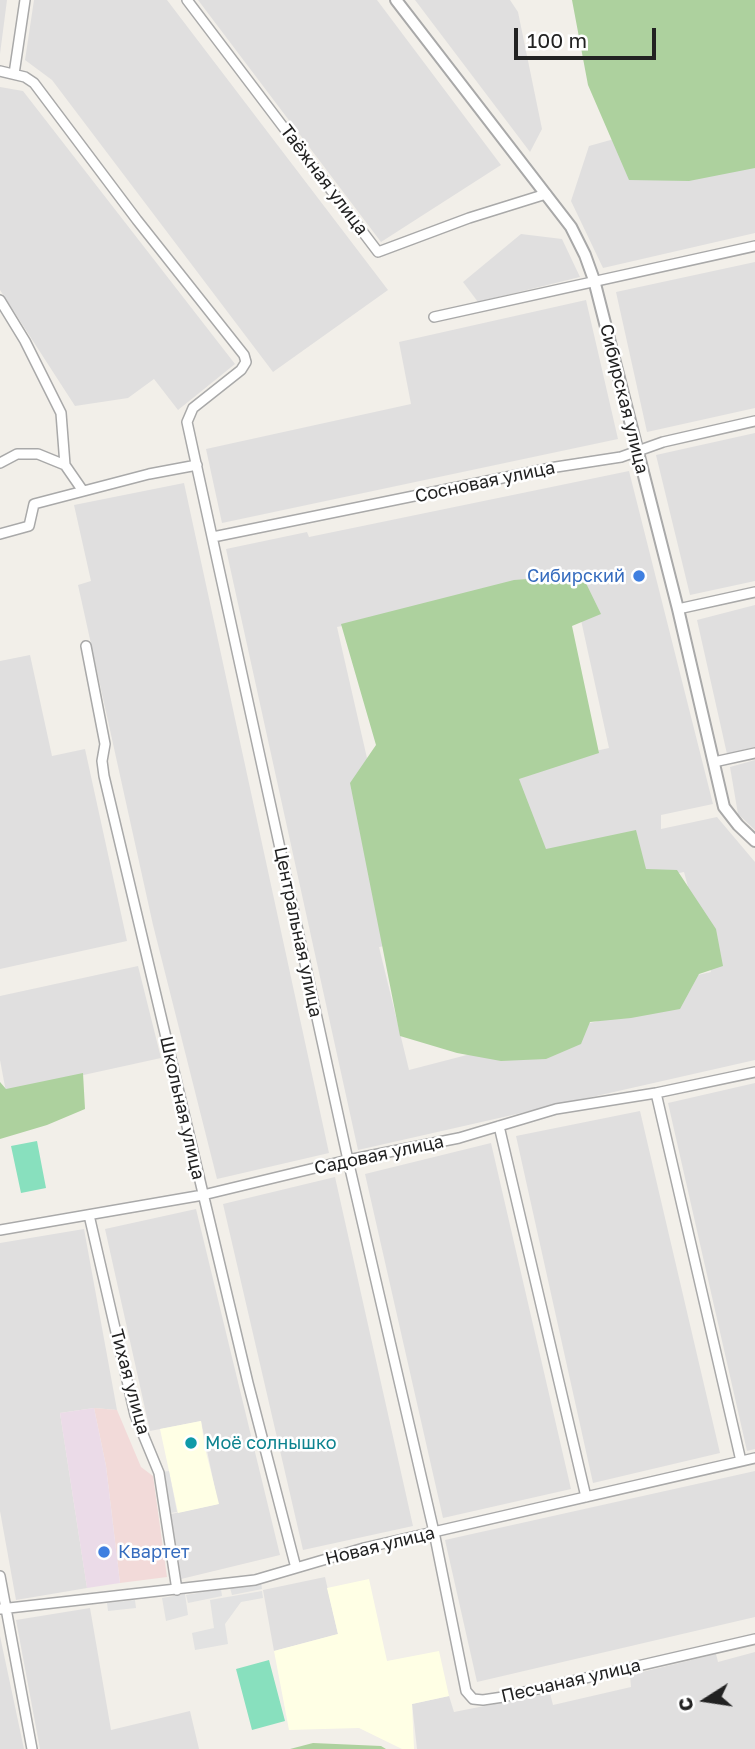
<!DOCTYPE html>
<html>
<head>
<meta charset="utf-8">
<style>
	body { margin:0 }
	#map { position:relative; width:755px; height:1749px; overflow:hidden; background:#f2efe9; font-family:"Golos Text",sans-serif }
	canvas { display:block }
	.north { position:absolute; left:671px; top:1665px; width:70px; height:70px; -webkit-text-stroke:5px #fff; paint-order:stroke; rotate:258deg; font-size:19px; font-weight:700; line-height:28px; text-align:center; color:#222 }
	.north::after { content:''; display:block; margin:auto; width:24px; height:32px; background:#222; clip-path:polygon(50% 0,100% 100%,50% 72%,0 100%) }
	.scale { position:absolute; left:514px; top:28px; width:142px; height:32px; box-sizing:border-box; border:4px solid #222; border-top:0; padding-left:9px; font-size:21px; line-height:24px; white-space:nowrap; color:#222; -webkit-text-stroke:5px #fff; paint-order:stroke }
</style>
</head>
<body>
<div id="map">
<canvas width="755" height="1749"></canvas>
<div class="north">С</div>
<div class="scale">100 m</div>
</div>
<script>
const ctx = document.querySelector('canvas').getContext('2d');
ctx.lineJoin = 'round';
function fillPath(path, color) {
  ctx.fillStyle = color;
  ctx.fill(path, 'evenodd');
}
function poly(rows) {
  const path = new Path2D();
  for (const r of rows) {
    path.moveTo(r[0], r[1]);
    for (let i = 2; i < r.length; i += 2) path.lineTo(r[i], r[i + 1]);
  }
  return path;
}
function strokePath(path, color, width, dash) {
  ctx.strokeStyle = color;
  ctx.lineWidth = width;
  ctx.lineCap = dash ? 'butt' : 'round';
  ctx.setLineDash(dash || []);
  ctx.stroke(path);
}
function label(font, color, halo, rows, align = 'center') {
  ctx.font = font + ' "Golos Text",sans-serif';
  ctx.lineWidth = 5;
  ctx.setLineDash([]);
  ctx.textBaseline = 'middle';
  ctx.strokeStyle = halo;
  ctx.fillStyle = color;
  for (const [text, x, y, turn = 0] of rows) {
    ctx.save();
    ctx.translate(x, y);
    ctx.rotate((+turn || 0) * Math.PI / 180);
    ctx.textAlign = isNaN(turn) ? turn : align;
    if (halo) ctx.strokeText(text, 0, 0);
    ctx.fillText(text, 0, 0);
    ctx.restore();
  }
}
fillPath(poly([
	[0,0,7,0,0,54],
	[34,0,167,0,388,290,273,372,52,80,25,60],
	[198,0,377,0,501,165,381,242],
	[415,0,510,0,518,12,542,129,530,152],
	[0,87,23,91,235,364,178,410,154,379,128,398,75,406,0,290],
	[632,134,755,141,755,233,603,268,571,201,589,146],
	[521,234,562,239,580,277,478,302,463,282],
	[755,262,755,408,647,432,616,292],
	[586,300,618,439,222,523,206,449,411,404,399,342],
	[755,433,755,581,690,595,656,455],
	[629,471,713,804,661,815,661,829,717,817,755,862,755,1060,358,1150,226,549,307,532,309,537],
	[572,579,609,748,513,769,534,856,644,880,684,872,711,972,675,980,679,1000,409,1070,379,947,390,945,372,780,337,627],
	[184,483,329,1153,217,1179,153,925,78,585,91,581,74,505],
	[755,605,755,747,727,754,697,620],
	[30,655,52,756,85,749,127,941,0,969,0,661],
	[755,760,755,830,738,814,730,767],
	[138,966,161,1058,6,1092,0,1060,0,996],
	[755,1083,755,1449,747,1451,668,1103],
	[640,1111,720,1453,593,1483,516,1136],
	[491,1143,571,1489,443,1518,365,1174],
	[335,1177,413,1526,303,1550,223,1204],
	[196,1209,280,1555,181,1579,171,1514,218,1504,201,1421,150,1431,105,1229],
	[84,1229,117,1410,94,1408,60,1413,87,1588,16,1600,0,1511,0,1243],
	[755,1471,755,1617,477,1682,445,1540],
	[325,1577,338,1634,274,1651,263,1590],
	[90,1608,111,1730,190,1711,199,1749,40,1749,16,1620],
	[0,1636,24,1749,0,1749],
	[755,1652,755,1749,417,1749,412,1704,449,1696,454,1712,550,1693,553,1705,631,1687,630,1675,716,1654,718,1662]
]), '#e0dfdf');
fillPath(poly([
	[94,1408,117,1410,141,1467,153,1476,167,1577,120,1583,106,1466]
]), '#f2dad9');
fillPath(poly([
	[94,1408,106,1466,120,1583,87,1588,60,1413]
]), '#ebdbe8');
fillPath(poly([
	[201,1421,205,1448,219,1504,178,1513,160,1429],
	[369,1579,387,1661,439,1651,449,1696,412,1704,414,1749,402,1749,359,1728,289,1730,274,1651,338,1634,327,1588]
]), '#ffffe5');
fillPath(poly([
	[572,0,755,0,755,168,689,181,629,180,588,85],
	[582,575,601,614,572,626,599,753,519,779,546,849,636,830,646,869,677,870,716,929,723,966,699,974,680,1009,631,1018,590,1022,581,1044,546,1059,501,1061,457,1053,400,1036,350,783,376,745,341,624,514,580],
	[83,1073,85,1109,47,1125,0,1139,0,1082,6,1089],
	[313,1743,381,1746,386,1749,290,1749]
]), '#add19e');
fillPath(poly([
	[37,1141,46,1188,21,1193,11,1146],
	[269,1660,285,1721,252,1730,236,1669]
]), '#88e0be');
fillPath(poly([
	[169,1471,177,1512,170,1513,162,1472],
	[261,1582,262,1589,232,1595,230,1588],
	[221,1589,222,1596,188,1603,186,1595],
	[262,1591,263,1598,241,1602,225,1624,228,1644,195,1650,192,1633,214,1628,210,1600],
	[185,1594,188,1615,166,1621,162,1598],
	[135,1600,136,1608,108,1611,107,1603]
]), '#e2e2e2');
const minor = poly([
	[187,0,378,252,469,218,546,194],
	[0,71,25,77,34,83,137,220,244,355,246,362,241,370,193,408,187,422,348,1160,434,1532,466,1691,473,1699,483,1700,503,1697,755,1639],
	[14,74,25,0],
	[0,300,25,341,61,413,65,465,83,491],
	[434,317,755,246],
	[0,463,17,454,38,454,65,465],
	[0,534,29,526,34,504,149,474,197,465],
	[213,537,556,467,621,457,663,442,755,421],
	[678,609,755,592],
	[86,646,105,744,102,761,104,776,248,1383,296,1568],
	[714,762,755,753],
	[656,1093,741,1461],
	[499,1126,586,1497],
	[89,1215,135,1415,159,1473,177,1590],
	[0,1230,203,1195,348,1160,459,1138,556,1109,656,1093,755,1072],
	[0,1576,32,1749],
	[0,1609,255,1580,364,1548,755,1458]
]);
const tertiary = poly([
	[396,0,571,227,585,255,594,280,678,609,724,807,738,825,755,841]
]);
strokePath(minor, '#a9a9a9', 12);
strokePath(tertiary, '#a9a9a9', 14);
strokePath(minor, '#fff', 9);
strokePath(tertiary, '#fff', 10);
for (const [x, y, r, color] of [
	[639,576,7,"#3f7fe0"],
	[191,1443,7,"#0f9aa8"],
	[104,1552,7,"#3f7fe0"]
]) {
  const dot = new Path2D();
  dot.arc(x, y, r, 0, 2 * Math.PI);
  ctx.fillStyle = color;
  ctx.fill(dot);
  strokePath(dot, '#fff', 2.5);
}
label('18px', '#222', '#fff', [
	["Таёжная улица",324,180,53],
	["Сибирская улица",624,399,76],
	["Сосновая улица",485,482,-12],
	["Центральная улица",298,932,78],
	["Школьная улица",182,1108,77],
	["Садовая улица",379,1155,-12],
	["Тихая улица",130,1382,75],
	["Новая улица",380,1546,-14],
	["Песчаная улица",571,1681,-13]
]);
label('18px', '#366cbe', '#fff', [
	["Сибирский",625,576],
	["Квартет",118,1552,"left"]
], 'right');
label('18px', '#0d838f', '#fff', [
	["Моё солнышко",205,1443]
], 'left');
</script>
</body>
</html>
